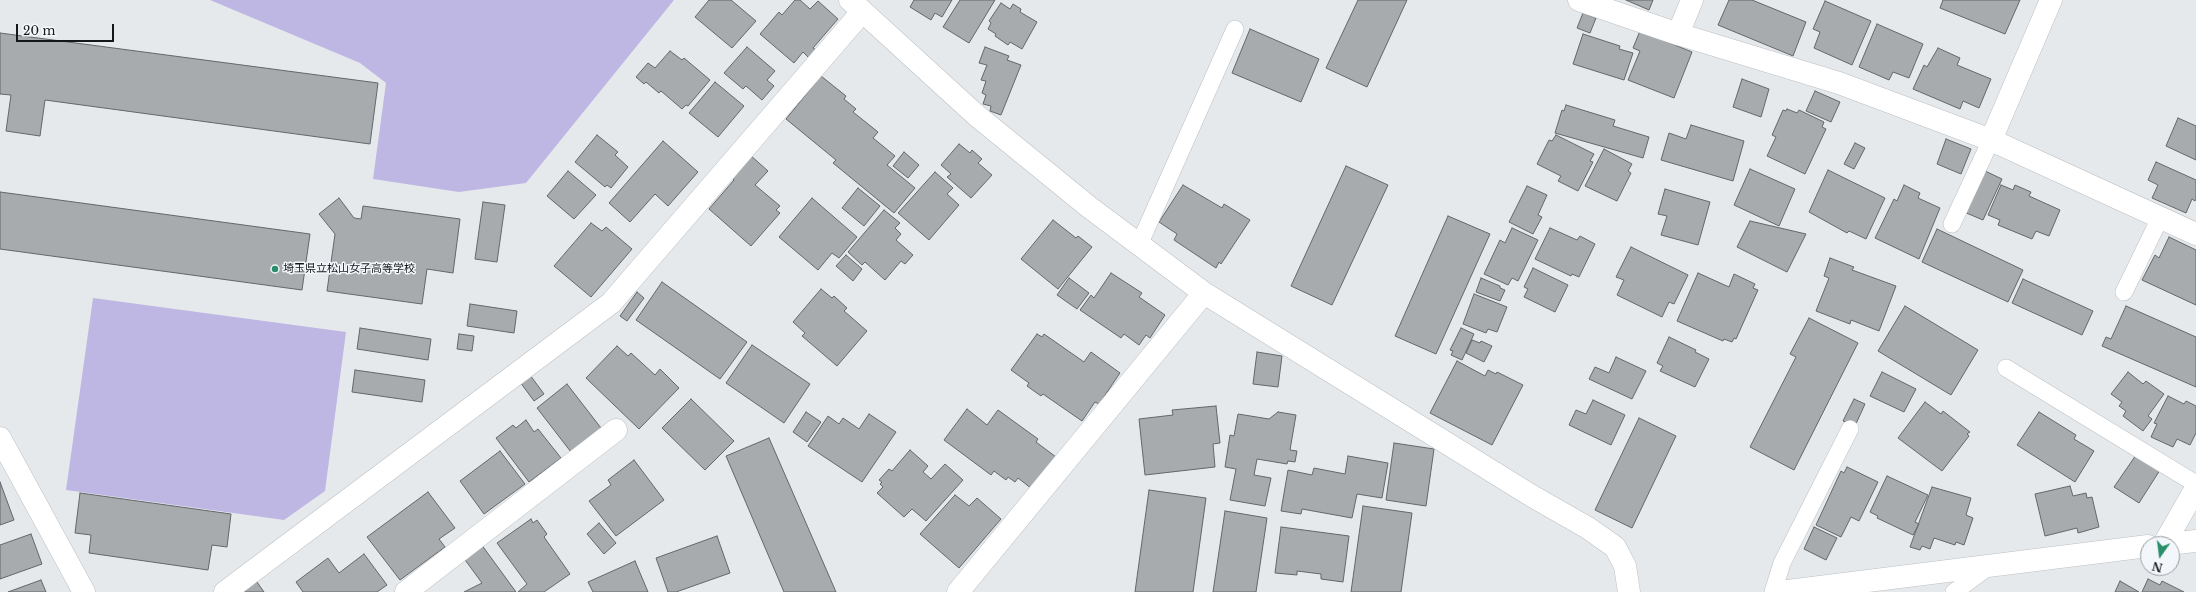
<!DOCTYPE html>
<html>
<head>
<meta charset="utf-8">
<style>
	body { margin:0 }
	#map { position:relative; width:2196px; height:592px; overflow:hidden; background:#e6e9ec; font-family:"Libre Baskerville",serif }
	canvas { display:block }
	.north { position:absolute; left:2140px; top:536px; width:40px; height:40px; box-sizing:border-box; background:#f3f6fa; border:1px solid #9a9c9f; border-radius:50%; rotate:194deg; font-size:11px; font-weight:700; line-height:16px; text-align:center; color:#151617 }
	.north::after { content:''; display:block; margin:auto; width:14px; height:18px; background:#298e69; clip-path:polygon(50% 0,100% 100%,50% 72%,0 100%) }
	.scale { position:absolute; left:16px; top:24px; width:98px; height:18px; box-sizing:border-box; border:2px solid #151617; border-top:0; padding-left:5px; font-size:12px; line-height:14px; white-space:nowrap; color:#151617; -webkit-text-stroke:3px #f3f6fa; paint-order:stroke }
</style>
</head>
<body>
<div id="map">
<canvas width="2196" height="592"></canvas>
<div class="north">N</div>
<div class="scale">20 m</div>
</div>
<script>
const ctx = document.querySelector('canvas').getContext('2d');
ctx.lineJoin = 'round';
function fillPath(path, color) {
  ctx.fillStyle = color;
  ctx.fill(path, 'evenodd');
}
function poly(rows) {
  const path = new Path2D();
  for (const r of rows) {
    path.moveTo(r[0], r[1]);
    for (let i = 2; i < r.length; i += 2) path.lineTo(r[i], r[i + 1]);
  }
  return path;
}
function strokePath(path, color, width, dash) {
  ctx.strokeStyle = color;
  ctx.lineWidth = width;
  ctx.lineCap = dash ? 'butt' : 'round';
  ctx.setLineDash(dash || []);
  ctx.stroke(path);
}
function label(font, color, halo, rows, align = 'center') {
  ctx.font = font + ' "Libre Baskerville","Noto Sans JP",serif';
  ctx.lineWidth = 3;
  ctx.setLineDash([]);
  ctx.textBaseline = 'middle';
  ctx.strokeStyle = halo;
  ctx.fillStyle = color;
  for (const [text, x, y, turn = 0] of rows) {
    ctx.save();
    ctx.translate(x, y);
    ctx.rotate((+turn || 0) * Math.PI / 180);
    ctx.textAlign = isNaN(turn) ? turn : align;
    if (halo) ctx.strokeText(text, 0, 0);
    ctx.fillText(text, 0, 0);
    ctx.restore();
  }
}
fillPath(poly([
	[210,0,674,0,526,183,459,192,373,179,386,83,360,63],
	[93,298,346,332,325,491,284,520,66,490]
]), '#beb7e4');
const building = poly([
	[709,0,731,0,756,21,732,48,695,17,709,0],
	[795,0,800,0,810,9,818,1,838,19,813,48,816,50,809,58,803,52,794,63,760,34,779,12,782,15,795,0],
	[914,0,952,0,942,17,935,13,931,20,910,7,914,0],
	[960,0,995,0,969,43,943,27,960,0],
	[1358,0,1407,0,1367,87,1326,68,1358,0],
	[1626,0,1653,0,1649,10,1626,0],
	[1729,0,1752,0,1806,22,1793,56,1718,25,1729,0],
	[1943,0,2020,0,2005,34,1940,8,1943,0],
	[1825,1,1871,21,1852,65,1814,48,1820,32,1813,29,1825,1],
	[1001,3,1010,9,1013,4,1021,9,1020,12,1037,22,1022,49,1010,42,1008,45,995,36,996,34,988,29,991,23,989,21,1001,3],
	[1583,13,1596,18,1590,33,1577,28,1583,13],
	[1877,24,1923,44,1909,78,1893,72,1889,80,1859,67,1877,24],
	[1250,29,1319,59,1301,102,1232,73,1250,29],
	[1640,31,1692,52,1674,98,1628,80,1640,51,1633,48,1640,31],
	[0,33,378,83,370,144,45,100,40,136,6,131,11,95,0,94,0,33],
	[1583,34,1620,46,1619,49,1633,53,1624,80,1573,64,1583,34],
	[747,47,775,71,767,80,774,86,762,100,746,86,743,89,724,73,747,47],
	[985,47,1009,56,1007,60,1021,65,1001,115,990,111,991,106,983,104,986,95,982,93,986,81,981,80,987,65,979,63,985,47],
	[1938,48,1960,58,1957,65,1991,79,1979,108,1963,101,1960,109,1913,89,1924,65,1927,67,1938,48],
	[670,51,682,60,684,58,710,80,688,106,686,105,682,109,661,91,659,93,646,82,644,84,636,77,648,63,655,68,670,51],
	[821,76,846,96,844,99,856,109,853,112,878,132,873,138,895,156,887,165,915,188,894,213,833,163,836,160,786,119,821,76],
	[1742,79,1769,89,1761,117,1733,107,1742,79],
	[715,82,744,106,718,137,689,113,715,82],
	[1815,91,1840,102,1831,122,1806,111,1815,91],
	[1566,105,1615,120,1613,126,1649,137,1643,158,1555,133,1562,110,1564,111,1566,105],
	[1787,109,1797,113,1799,110,1824,122,1822,127,1826,129,1805,174,1767,156,1776,137,1772,135,1783,110,1786,111,1787,109],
	[2178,118,2196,126,2196,160,2166,146,2178,118],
	[1691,125,1744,141,1733,181,1661,160,1669,133,1686,139,1691,125],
	[597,135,618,152,615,155,628,167,611,188,607,185,605,187,575,162,597,135],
	[1556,135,1594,154,1590,161,1593,162,1578,191,1558,181,1561,176,1537,164,1549,140,1552,141,1556,135],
	[1946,139,1971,149,1961,174,1937,164,1946,139],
	[663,141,698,172,668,206,655,194,630,222,609,203,663,141],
	[1855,143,1865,148,1854,169,1844,164,1855,143],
	[959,144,970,153,972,150,982,159,978,163,992,175,971,198,947,177,951,174,941,165,959,144],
	[1604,149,1632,164,1628,171,1631,173,1617,201,1585,186,1604,149],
	[904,152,919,165,908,178,893,166,904,152],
	[750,155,768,171,755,185,780,206,776,210,780,213,751,246,709,209,734,180,731,176,750,155],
	[2156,162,2196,180,2196,199,2195,201,2192,199,2186,213,2152,198,2158,185,2148,180,2156,162],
	[1346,166,1388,185,1332,305,1291,286,1346,166],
	[1750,169,1795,189,1779,226,1734,205,1750,169],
	[1828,170,1885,198,1866,239,1849,231,1847,233,1809,212,1828,170],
	[1983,170,2002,179,1983,220,1964,212,1983,170],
	[568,171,596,195,574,219,547,196,568,171],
	[935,172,953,188,947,194,959,205,929,240,898,213,935,172],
	[1183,185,1222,208,1224,204,1250,220,1221,264,1219,262,1216,268,1174,240,1177,234,1159,222,1183,185],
	[1904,185,1920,193,1918,198,1940,208,1919,259,1875,238,1894,199,1897,201,1904,185],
	[2001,185,2013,190,2015,185,2031,192,2029,196,2060,210,2049,236,2036,231,2032,239,1998,225,2000,220,1988,215,2001,185],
	[1527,186,1547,195,1538,215,1542,217,1533,234,1509,222,1527,186],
	[858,188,880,206,864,226,842,208,858,188],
	[1665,189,1710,202,1698,245,1661,235,1667,216,1658,214,1665,189],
	[0,192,310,234,302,290,0,249,0,192],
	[339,198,354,218,361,219,363,206,460,219,453,273,427,269,422,304,327,291,335,234,319,214,339,198],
	[812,198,857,237,839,258,832,253,818,270,779,237,812,198],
	[483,202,505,205,497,262,475,259,483,202],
	[884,210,900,223,895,228,901,234,896,240,913,255,905,264,901,261,885,280,865,262,862,265,848,252,884,210],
	[1448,216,1490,234,1436,354,1395,336,1448,216],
	[1053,220,1076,238,1078,236,1092,247,1058,289,1021,259,1053,220],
	[1750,221,1806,234,1787,272,1737,247,1750,221],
	[591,223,602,231,606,227,632,249,591,297,554,266,591,223],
	[1512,228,1538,240,1518,281,1512,278,1508,285,1484,274,1500,240,1505,243,1512,228],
	[1550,228,1577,240,1580,236,1595,244,1579,277,1572,274,1571,276,1535,259,1550,228],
	[1937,229,2023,270,2008,302,1922,262,1937,229],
	[2169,237,2196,250,2196,305,2142,280,2155,255,2159,258,2169,237],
	[1631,247,1688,275,1674,304,1669,302,1662,317,1617,295,1624,280,1616,277,1631,247],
	[846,255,862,269,853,281,836,266,846,255],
	[1830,258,1854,267,1852,270,1896,286,1879,331,1851,320,1850,324,1816,311,1829,278,1824,276,1830,258],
	[1533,268,1568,285,1555,312,1524,297,1528,289,1524,287,1533,268],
	[1111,273,1142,293,1139,297,1165,315,1150,338,1146,335,1139,345,1124,334,1121,338,1080,310,1091,295,1094,298,1111,273],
	[1698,273,1729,287,1734,274,1755,284,1753,288,1758,290,1736,339,1734,338,1732,342,1724,339,1723,341,1677,321,1698,273],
	[1069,278,1089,293,1077,309,1057,295,1069,278],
	[1481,278,1500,286,1500,288,1505,290,1500,301,1476,292,1481,278],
	[2023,279,2093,311,2082,335,2012,303,2023,279],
	[662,282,747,342,720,379,636,320,662,282],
	[821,289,832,298,834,296,847,308,844,311,867,331,837,366,802,336,805,333,793,322,821,289],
	[637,292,644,298,627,321,620,316,637,292],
	[1474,294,1507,307,1497,332,1488,329,1486,333,1463,324,1474,294],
	[470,304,517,311,514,333,467,326,470,304],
	[1905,306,1978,350,1951,395,1878,351,1905,306],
	[2126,306,2196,337,2196,387,2102,346,2106,337,2111,339,2126,306],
	[1809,318,1858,343,1794,470,1750,447,1796,357,1790,354,1809,318],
	[360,328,431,339,428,360,357,349,360,328],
	[1461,328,1474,334,1462,360,1451,355,1453,351,1450,350,1461,328],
	[459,334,474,336,472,351,457,349,459,334],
	[1037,334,1042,337,1044,334,1084,362,1091,352,1120,373,1099,404,1095,402,1082,421,1043,394,1041,396,1027,386,1029,383,1011,370,1037,334],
	[1669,337,1696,350,1695,352,1709,359,1695,387,1660,371,1663,366,1657,363,1669,337],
	[1472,340,1480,343,1481,341,1492,346,1484,362,1466,353,1472,340],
	[752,345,810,384,784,423,726,383,752,345],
	[617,346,628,356,631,353,655,375,660,369,679,388,639,429,586,378,617,346],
	[1257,352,1282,356,1278,387,1253,384,1257,352],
	[1616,357,1646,371,1632,399,1589,379,1595,367,1609,373,1616,357],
	[1457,361,1485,376,1488,370,1496,374,1497,372,1523,385,1492,445,1430,413,1457,361],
	[355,370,425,380,422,402,352,392,355,370],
	[1882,372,1916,389,1904,412,1870,396,1882,372],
	[2128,372,2143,384,2146,381,2164,394,2148,416,2152,419,2143,431,2123,416,2126,411,2119,406,2122,402,2111,394,2128,372],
	[530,375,544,394,534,401,520,382,530,375],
	[567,384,601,428,571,452,537,408,567,384],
	[2168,396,2184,404,2186,401,2196,406,2196,433,2190,445,2177,439,2173,447,2151,437,2157,424,2154,423,2168,396],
	[691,399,734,441,705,470,662,428,691,399],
	[1854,399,1865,404,1855,426,1843,421,1854,399],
	[1593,400,1625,415,1611,445,1569,425,1576,410,1586,414,1593,400],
	[1925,402,1941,414,1943,411,1970,432,1967,434,1969,436,1942,471,1898,438,1925,402],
	[1216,406,1220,443,1213,444,1215,467,1145,475,1139,419,1173,415,1172,410,1216,406],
	[967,409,987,425,998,410,1038,439,1036,442,1056,457,1032,489,1018,478,1015,482,1008,477,1006,480,994,471,991,475,944,440,967,409],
	[806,412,821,422,807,442,793,432,806,412],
	[1278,412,1296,415,1290,450,1297,451,1295,462,1288,461,1287,464,1257,459,1254,475,1271,478,1265,506,1230,500,1236,469,1225,467,1230,435,1234,436,1238,414,1269,419,1278,412],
	[2039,412,2076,435,2074,439,2094,451,2075,482,2017,445,2039,412],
	[869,414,896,432,862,482,808,446,828,416,839,424,843,418,859,429,869,414],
	[1639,418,1676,436,1632,528,1595,510,1639,418],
	[526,420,534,432,538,429,561,458,529,482,496,438,513,425,516,428,526,420],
	[769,438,836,592,784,592,726,456,769,438],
	[1394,443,1434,449,1426,506,1386,500,1394,443],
	[910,450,928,466,923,472,931,479,945,464,963,480,926,521,912,509,904,517,877,493,883,487,880,484,882,482,879,480,889,469,892,471,910,450],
	[500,451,525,484,484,514,460,481,500,451],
	[2136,455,2160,470,2139,503,2114,487,2136,455],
	[1348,456,1388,463,1382,498,1357,494,1352,518,1302,509,1301,514,1281,511,1288,470,1312,475,1314,468,1345,474,1348,456],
	[634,460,664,500,616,536,589,501,611,485,608,480,634,460],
	[1847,467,1878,482,1859,521,1851,517,1841,537,1816,525,1841,471,1844,473,1847,467],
	[1887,476,1928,495,1915,522,1919,524,1913,535,1877,518,1878,516,1870,512,1887,476],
	[0,482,14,520,0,525,0,482],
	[2070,486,2073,496,2086,493,2087,498,2092,497,2099,527,2078,533,2077,528,2045,536,2035,494,2070,486],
	[1932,487,1971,498,1966,515,1973,518,1964,545,1956,542,1955,545,1934,538,1930,549,1922,546,1920,550,1910,547,1932,487],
	[1149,490,1206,498,1193,592,1135,592,1149,490],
	[428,492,455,528,439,539,445,547,400,580,367,537,428,492],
	[80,493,231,514,227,547,212,545,208,570,89,553,91,535,75,533,80,493],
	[955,495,969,506,977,498,1001,519,959,568,920,534,955,495],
	[1363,506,1412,513,1401,592,1351,592,1363,506],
	[1225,511,1267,518,1256,592,1213,592,1225,511],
	[531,519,533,523,537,520,547,534,544,537,570,574,544,592,518,592,527,584,497,543,531,519],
	[599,523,616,543,604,554,587,534,599,523],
	[1281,527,1349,536,1343,582,1321,579,1321,574,1297,571,1297,575,1275,573,1281,527],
	[1814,527,1837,538,1826,560,1804,549,1814,527],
	[31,534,42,564,0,579,0,545,31,534],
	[717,536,730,573,676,592,668,592,656,558,717,536],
	[481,544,500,570,516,592,464,592,482,583,463,557,481,544],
	[364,554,387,585,377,592,303,592,296,582,328,558,339,573,364,554],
	[635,561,648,592,593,592,588,582,635,561],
	[2148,579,2160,585,2162,581,2184,592,2142,592,2148,579],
	[41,580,46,592,8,592,41,580],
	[2120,581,2139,592,2115,592,2120,581],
	[257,582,264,592,241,592,257,582]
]);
fillPath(building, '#a7abad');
strokePath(building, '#636769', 1);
const service = poly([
	[1952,224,1991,140],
	[1139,245,1235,29],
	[2124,292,2160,218],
	[2006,368,2196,484],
	[1773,592,1782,563,1850,429],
	[1954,592,1991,565]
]);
const minor = poly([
	[850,0,976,115,1089,207,1204,293,1532,496,1588,528,1615,547,1625,566,1629,592],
	[1579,0,1678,34,1839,83,1991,140,2196,234],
	[1678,34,1692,0],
	[1991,140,2051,0],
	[0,438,84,592],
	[2164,544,2196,488],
	[225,592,611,303,862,12],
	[406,592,616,430],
	[958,592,1204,293]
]);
const tertiary = poly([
	[2168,544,2196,541],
	[1780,592,2148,546]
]);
strokePath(service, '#bcbfc2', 18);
strokePath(minor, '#bcbfc2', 23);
strokePath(tertiary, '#bcbfc2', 23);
strokePath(service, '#fff', 17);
strokePath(minor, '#fff', 22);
strokePath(tertiary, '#fff', 22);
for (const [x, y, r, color] of [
	[275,269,4,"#298e69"]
]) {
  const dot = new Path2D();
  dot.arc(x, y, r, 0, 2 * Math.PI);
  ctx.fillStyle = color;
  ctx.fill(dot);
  strokePath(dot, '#f3f6fa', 1.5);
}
label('11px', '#151617', '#f3f6fa', [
	["埼玉県立松山女子高等学校",283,269]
], 'left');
</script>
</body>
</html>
